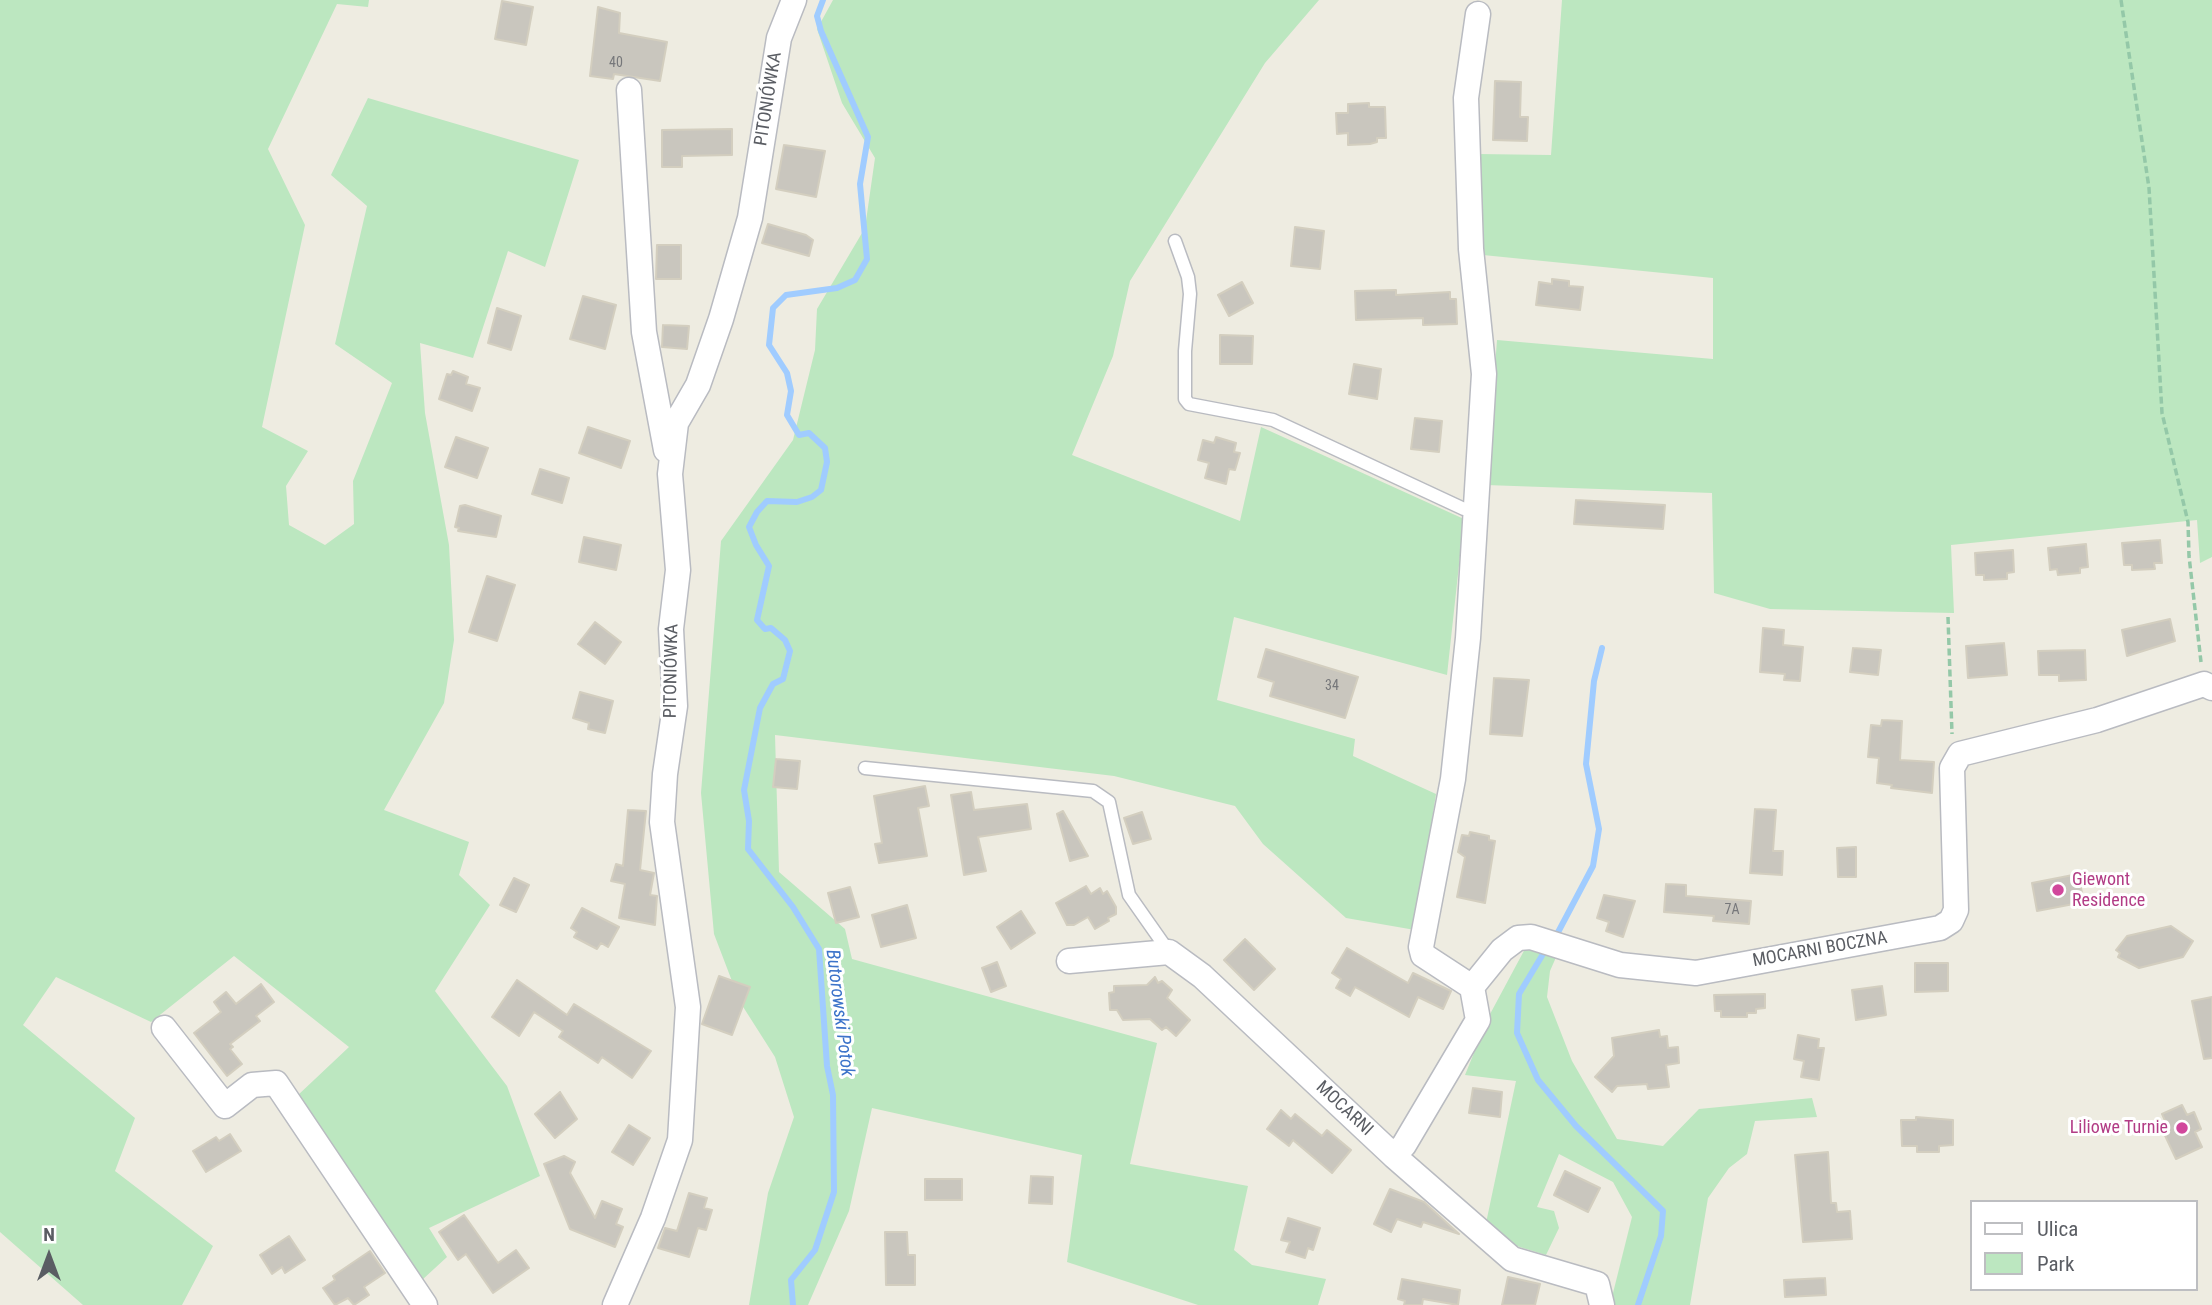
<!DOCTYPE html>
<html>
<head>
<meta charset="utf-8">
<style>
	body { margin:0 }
	#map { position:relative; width:2212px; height:1305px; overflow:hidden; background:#eeece1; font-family:"Roboto Condensed",sans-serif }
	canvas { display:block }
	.legend { position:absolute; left:1970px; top:1200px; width:228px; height:91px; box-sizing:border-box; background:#fff; border:2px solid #bdbec1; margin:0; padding:9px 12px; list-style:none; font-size:21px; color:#5a5d63 }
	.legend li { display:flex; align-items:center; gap:14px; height:35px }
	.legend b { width:35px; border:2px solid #bdbec1 }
	.north { position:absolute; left:14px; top:1221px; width:70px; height:70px; -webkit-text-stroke:5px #fff; paint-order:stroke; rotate:0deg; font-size:19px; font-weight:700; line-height:28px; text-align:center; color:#5a5d63 }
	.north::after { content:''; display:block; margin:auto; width:24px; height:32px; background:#5a5d63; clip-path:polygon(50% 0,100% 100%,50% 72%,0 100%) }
</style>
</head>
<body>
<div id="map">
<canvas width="2212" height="1305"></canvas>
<ul class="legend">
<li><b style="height:9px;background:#fff"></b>Ulica</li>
<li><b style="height:19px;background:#bce7c0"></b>Park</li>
</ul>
<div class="north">N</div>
</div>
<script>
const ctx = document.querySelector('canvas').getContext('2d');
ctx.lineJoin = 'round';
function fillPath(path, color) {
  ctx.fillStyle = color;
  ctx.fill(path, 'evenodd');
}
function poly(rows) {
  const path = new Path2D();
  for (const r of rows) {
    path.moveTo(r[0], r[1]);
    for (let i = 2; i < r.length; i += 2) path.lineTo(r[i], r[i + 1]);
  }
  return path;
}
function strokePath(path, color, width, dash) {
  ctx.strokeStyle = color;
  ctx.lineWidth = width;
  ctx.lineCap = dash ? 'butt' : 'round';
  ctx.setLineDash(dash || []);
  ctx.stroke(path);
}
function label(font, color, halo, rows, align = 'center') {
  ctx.font = font + ' "Roboto Condensed",sans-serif';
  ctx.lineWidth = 6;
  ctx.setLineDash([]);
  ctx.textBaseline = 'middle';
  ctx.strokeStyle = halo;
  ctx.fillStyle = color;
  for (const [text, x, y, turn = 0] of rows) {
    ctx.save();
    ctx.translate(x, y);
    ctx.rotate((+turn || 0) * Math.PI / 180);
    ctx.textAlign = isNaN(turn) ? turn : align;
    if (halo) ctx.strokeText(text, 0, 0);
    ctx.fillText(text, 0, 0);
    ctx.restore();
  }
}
fillPath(poly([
	[0,0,369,0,368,7,337,4,268,149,305,225,262,427,308,451,286,486,289,525,325,545,354,524,353,481,392,383,335,344,367,206,331,175,368,98,579,160,545,267,508,251,473,358,420,343,425,413,449,545,454,640,444,703,384,810,469,842,459,875,490,905,435,991,507,1086,540,1176,429,1228,447,1257,422,1280,297,1096,349,1047,234,956,151,1022,56,977,23,1025,135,1118,115,1171,213,1246,182,1305,83,1305,0,1232],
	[833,0,1319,0,1265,63,1130,281,1113,356,1072,455,1240,521,1261,427,1464,519,1447,675,1234,617,1217,700,1355,739,1353,756,1436,794,1415,930,1346,918,1263,844,1235,806,1114,776,775,735,779,872,845,929,852,959,1157,1043,1130,1164,1248,1186,1234,1250,1252,1265,1326,1279,1318,1305,1198,1305,1067,1262,1082,1155,872,1108,849,1211,808,1305,749,1305,768,1193,794,1117,775,1057,740,1002,714,934,701,793,721,541,793,440,815,350,817,309,865,228,875,158,842,103,817,29],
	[1562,0,2212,0,2212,557,2200,563,2197,520,1951,545,1954,613,1770,609,1714,593,1712,493,1486,485,1497,340,1713,359,1713,278,1483,255,1478,154,1551,155],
	[1526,947,1557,955,1550,971,1547,997,1572,1061,1617,1139,1663,1146,1699,1109,1812,1098,1817,1117,1755,1121,1747,1154,1729,1168,1708,1198,1690,1305,1610,1305,1632,1217,1613,1182,1559,1154,1537,1207,1554,1211,1559,1228,1546,1255,1510,1244,1486,1223,1516,1081,1465,1075,1489,1016]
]), '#bce7c0');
strokePath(poly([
	[1555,938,1593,866,1599,829,1586,764,1594,681,1602,648],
	[1546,949,1519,994,1517,1033,1538,1080,1576,1126,1663,1211,1661,1236,1638,1305],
	[793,1305,791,1280,815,1250,834,1192,833,1095,827,1066,819,949,793,907,748,849,749,821,744,790,760,708,773,684,783,679,790,651,785,640,771,628,765,629,757,620,769,566,756,545,749,527,757,512,767,501,797,502,812,497,821,490,827,462,825,448,809,433,799,435,787,415,791,391,787,373,769,345,773,308,786,295,837,288,855,280,867,259,860,184,868,137,821,31,817,16,823,0]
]), '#a0ccff', 6);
const building = poly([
	[502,1,533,7,526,45,495,39,502,1],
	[598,7,620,13,619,33,667,42,660,81,614,74,613,79,590,76,598,7],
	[1495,81,1521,82,1520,117,1528,117,1527,141,1493,140,1495,81],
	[1369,103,1369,107,1385,107,1386,138,1377,138,1377,142,1370,144,1348,145,1348,133,1337,134,1336,113,1348,113,1348,104,1369,103],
	[732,129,732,155,682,156,682,167,662,167,662,130,732,129],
	[784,145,825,151,816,197,776,189,784,145],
	[768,224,806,235,813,240,809,256,762,243,768,224],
	[1295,227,1324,231,1320,269,1291,266,1295,227],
	[657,245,681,245,681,279,656,279,657,245],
	[1552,279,1569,281,1569,286,1583,287,1580,310,1536,305,1539,282,1552,284,1552,279],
	[1242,282,1253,303,1229,316,1218,295,1242,282],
	[1396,290,1396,295,1450,292,1450,299,1456,299,1457,324,1423,325,1423,318,1356,320,1355,291,1396,290],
	[583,296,616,305,605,349,570,339,583,296],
	[497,308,521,316,511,350,488,343,497,308],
	[663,325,689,326,687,349,662,347,663,325],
	[1220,335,1253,336,1252,364,1220,364,1220,335],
	[1354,364,1381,369,1377,399,1349,394,1354,364],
	[453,371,468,377,466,384,480,388,472,411,439,399,447,374,451,375,453,371],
	[1415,418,1442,421,1439,452,1411,449,1415,418],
	[588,427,630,441,621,468,579,453,588,427],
	[456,437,488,448,477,478,445,467,456,437],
	[1216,437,1236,443,1234,452,1240,453,1235,470,1229,469,1226,484,1205,478,1209,463,1198,460,1203,440,1214,443,1216,437],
	[540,469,569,478,562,503,532,494,540,469],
	[1576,500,1665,505,1663,529,1574,524,1576,500],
	[465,505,501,516,496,537,458,531,459,528,455,527,460,506,465,505],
	[584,537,621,545,616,570,579,562,584,537],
	[2160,540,2162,563,2154,563,2155,569,2132,570,2132,565,2124,565,2122,543,2160,540],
	[2086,544,2088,567,2080,568,2080,573,2058,575,2057,569,2050,570,2048,548,2086,544],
	[2013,550,2014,572,2007,573,2007,579,1984,580,1984,575,1976,575,1975,553,2013,550],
	[487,576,515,585,497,641,469,632,487,576],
	[2170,619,2175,641,2127,656,2122,630,2170,619],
	[595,622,621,642,605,664,578,644,595,622],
	[1763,628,1784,630,1783,645,1803,647,1800,681,1784,680,1785,674,1760,672,1763,628],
	[2004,643,2007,675,1968,678,1966,646,2004,643],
	[1853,648,1881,650,1878,675,1850,672,1853,648],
	[1266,649,1358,677,1345,718,1270,696,1274,682,1258,677,1266,649],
	[2085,650,2086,680,2059,681,2059,675,2039,675,2038,651,2085,650],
	[1494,678,1529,680,1522,736,1490,734,1494,678],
	[580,692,613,701,605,733,588,729,589,723,573,718,580,692],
	[1882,720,1902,721,1900,760,1934,762,1932,793,1891,788,1892,785,1877,783,1879,758,1868,757,1871,725,1881,726,1882,720],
	[776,759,800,761,797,789,773,787,776,759],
	[925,786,929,806,918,808,927,856,879,863,875,844,882,843,874,796,925,786],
	[971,792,974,810,1027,804,1031,829,978,837,986,871,964,875,951,795,971,792],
	[1755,809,1776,810,1773,851,1783,851,1782,875,1750,873,1755,809],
	[628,810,646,811,640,870,654,873,650,895,657,896,655,925,619,918,625,884,611,881,616,864,623,866,628,810],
	[1063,811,1088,856,1070,861,1057,814,1063,811],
	[1142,812,1151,839,1133,844,1124,818,1142,812],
	[1470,832,1489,836,1489,840,1495,841,1485,903,1457,897,1465,857,1458,852,1462,835,1469,836,1470,832],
	[1856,847,1856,877,1838,877,1837,848,1856,847],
	[2078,874,2084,902,2037,911,2032,883,2078,874],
	[514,878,529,885,516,912,500,905,514,878],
	[1666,884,1686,885,1686,896,1751,901,1749,924,1713,921,1714,916,1664,912,1666,884],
	[1086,886,1091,894,1100,888,1103,894,1107,891,1116,907,1116,914,1108,918,1109,921,1095,929,1088,917,1074,925,1067,925,1056,903,1086,886],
	[850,887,859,917,836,923,828,893,850,887],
	[1604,895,1635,901,1623,937,1606,931,1609,922,1597,918,1604,895],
	[907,905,916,938,881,947,872,915,907,905],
	[582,908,619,927,608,947,601,943,597,949,574,937,577,932,571,928,582,908],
	[1021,911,1035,933,1011,949,997,927,1021,911],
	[2171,926,2193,941,2183,957,2139,968,2118,957,2120,953,2116,950,2127,936,2171,926],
	[1245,939,1275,969,1254,990,1224,960,1245,939],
	[1347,948,1408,983,1413,973,1451,991,1443,1009,1418,997,1409,1017,1355,987,1350,996,1336,988,1341,979,1332,973,1347,948],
	[997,962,1006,986,991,992,982,968,997,962],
	[1915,963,1948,963,1948,991,1915,992,1915,963],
	[719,976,750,987,732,1035,702,1024,719,976],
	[1155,977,1158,983,1162,981,1172,990,1167,998,1190,1020,1176,1036,1166,1027,1162,1030,1150,1019,1123,1020,1117,1010,1110,1010,1109,993,1114,992,1114,986,1147,985,1155,977],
	[517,980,567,1015,574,1004,651,1051,632,1078,602,1057,598,1063,559,1037,563,1031,534,1012,519,1036,492,1017,517,980],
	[261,984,274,1002,256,1016,260,1021,230,1044,233,1047,230,1049,242,1064,227,1076,194,1033,221,1012,214,1002,226,992,236,1004,261,984],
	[1882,986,1886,1015,1856,1020,1852,990,1882,986],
	[1765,994,1765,1008,1756,1009,1756,1013,1747,1013,1747,1017,1721,1017,1721,1011,1715,1011,1714,995,1765,994],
	[2212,997,2212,1058,2204,1059,2192,1001,2212,997],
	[1659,1030,1660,1037,1667,1036,1668,1048,1678,1047,1679,1063,1666,1065,1669,1087,1648,1089,1647,1084,1617,1086,1612,1092,1595,1077,1614,1056,1612,1038,1659,1030],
	[1798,1035,1819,1039,1818,1048,1824,1048,1819,1080,1801,1077,1804,1061,1794,1059,1798,1035],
	[1473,1088,1502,1092,1500,1117,1469,1113,1473,1088],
	[560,1092,577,1119,555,1138,535,1114,560,1092],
	[2182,1105,2187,1115,2194,1112,2201,1129,2195,1132,2202,1147,2176,1159,2161,1127,2167,1125,2162,1114,2182,1105],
	[1281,1110,1291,1119,1295,1114,1322,1136,1327,1130,1351,1150,1332,1173,1293,1140,1289,1146,1267,1129,1281,1110],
	[1916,1117,1953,1120,1953,1145,1939,1146,1939,1152,1917,1152,1917,1146,1902,1146,1901,1120,1916,1120,1916,1117],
	[629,1125,650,1138,633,1165,612,1152,629,1125],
	[230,1134,241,1151,206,1172,193,1151,216,1137,219,1141,230,1134],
	[1828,1152,1831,1203,1836,1203,1837,1212,1850,1211,1852,1239,1803,1242,1795,1155,1828,1152],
	[564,1156,575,1162,570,1173,595,1218,602,1201,622,1209,616,1224,623,1227,615,1247,570,1229,544,1164,564,1156],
	[1565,1171,1600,1188,1588,1212,1554,1195,1565,1171],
	[1031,1176,1053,1177,1052,1204,1029,1203,1031,1176],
	[925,1179,962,1179,962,1200,925,1200,925,1179],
	[1390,1189,1424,1202,1459,1234,1423,1222,1421,1227,1397,1219,1391,1232,1374,1224,1390,1189],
	[689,1193,707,1198,704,1208,712,1210,706,1230,698,1228,689,1257,658,1248,665,1228,677,1231,689,1193],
	[464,1215,498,1263,516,1250,529,1268,493,1293,466,1254,458,1260,439,1232,464,1215],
	[1288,1218,1320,1228,1313,1250,1308,1248,1305,1258,1286,1252,1290,1242,1281,1240,1288,1218],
	[885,1232,907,1232,908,1255,915,1255,915,1285,886,1285,885,1232],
	[289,1236,305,1260,285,1273,282,1267,272,1274,260,1255,289,1236],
	[370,1251,385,1273,364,1287,369,1295,354,1305,348,1298,335,1305,323,1288,335,1280,333,1276,370,1251],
	[1508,1277,1540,1284,1535,1305,1502,1305,1508,1277],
	[1825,1278,1826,1295,1785,1297,1784,1280,1825,1278],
	[1402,1279,1460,1290,1458,1305,1423,1299,1422,1305,1404,1305,1405,1301,1398,1299,1402,1279]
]);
fillPath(building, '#c9c6be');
strokePath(building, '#d3cebf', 2);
const service = poly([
	[1175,241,1188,277,1190,294,1185,351,1185,399,1189,404,1273,420,1464,509,1473,510],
	[865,768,1093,791,1109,802,1129,895,1169,952]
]);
const minor = poly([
	[629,90,644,332,666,450],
	[1069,961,1169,952,1202,976,1394,1156,1512,1259,1597,1284,1602,1305],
	[1472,987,1423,955,1421,947,1453,779,1468,638,1484,374,1471,249,1466,98,1478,14],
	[164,1028,225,1106,252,1085,276,1083,425,1305],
	[1394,1156,1404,1145,1478,1020,1472,987,1502,950,1518,938,1531,937,1620,965,1696,973,1940,928,1951,921,1956,910,1952,768,1960,754,2097,720,2204,684,2212,688],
	[615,1305,653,1218,680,1140,688,1007,662,822,665,774,675,706,671,629,678,570,670,474,676,423,698,385,721,319,750,218,779,38,794,0]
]);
strokePath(service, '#b9bbc1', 15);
strokePath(minor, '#b9bbc1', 27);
strokePath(poly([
	[2121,0,2149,188,2162,413,2188,522,2189,556,2201,662],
	[1948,617,1952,734]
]), '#94c8a8', 3.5, [7, 3.5]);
strokePath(service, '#fff', 12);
strokePath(minor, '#fff', 24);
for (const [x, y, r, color] of [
	[2058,890,7,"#d1479c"],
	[2182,1128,7,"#d1479c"]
]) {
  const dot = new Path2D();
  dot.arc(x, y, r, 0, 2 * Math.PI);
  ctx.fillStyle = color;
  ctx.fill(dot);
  strokePath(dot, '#fff', 2.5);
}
label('14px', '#76777a', null, [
	["40",616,63],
	["34",1332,686],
	["7A",1732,910]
]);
label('18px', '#5a5d63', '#fff', [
	["PITONIÓWKA",769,99,-81],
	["PITONIÓWKA",672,671,-89],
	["MOCARNI BOCZNA",1820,950,-10],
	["MOCARNI",1344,1109,43]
]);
label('18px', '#b23c85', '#fff', [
	["Giewont",2072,880],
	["Residence",2072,901],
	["Liliowe Turnie",2168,1128,"right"]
], 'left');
label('italic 19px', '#3c73c9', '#fff', [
	["Butorowski Potok",839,1013,83]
]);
</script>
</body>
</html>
